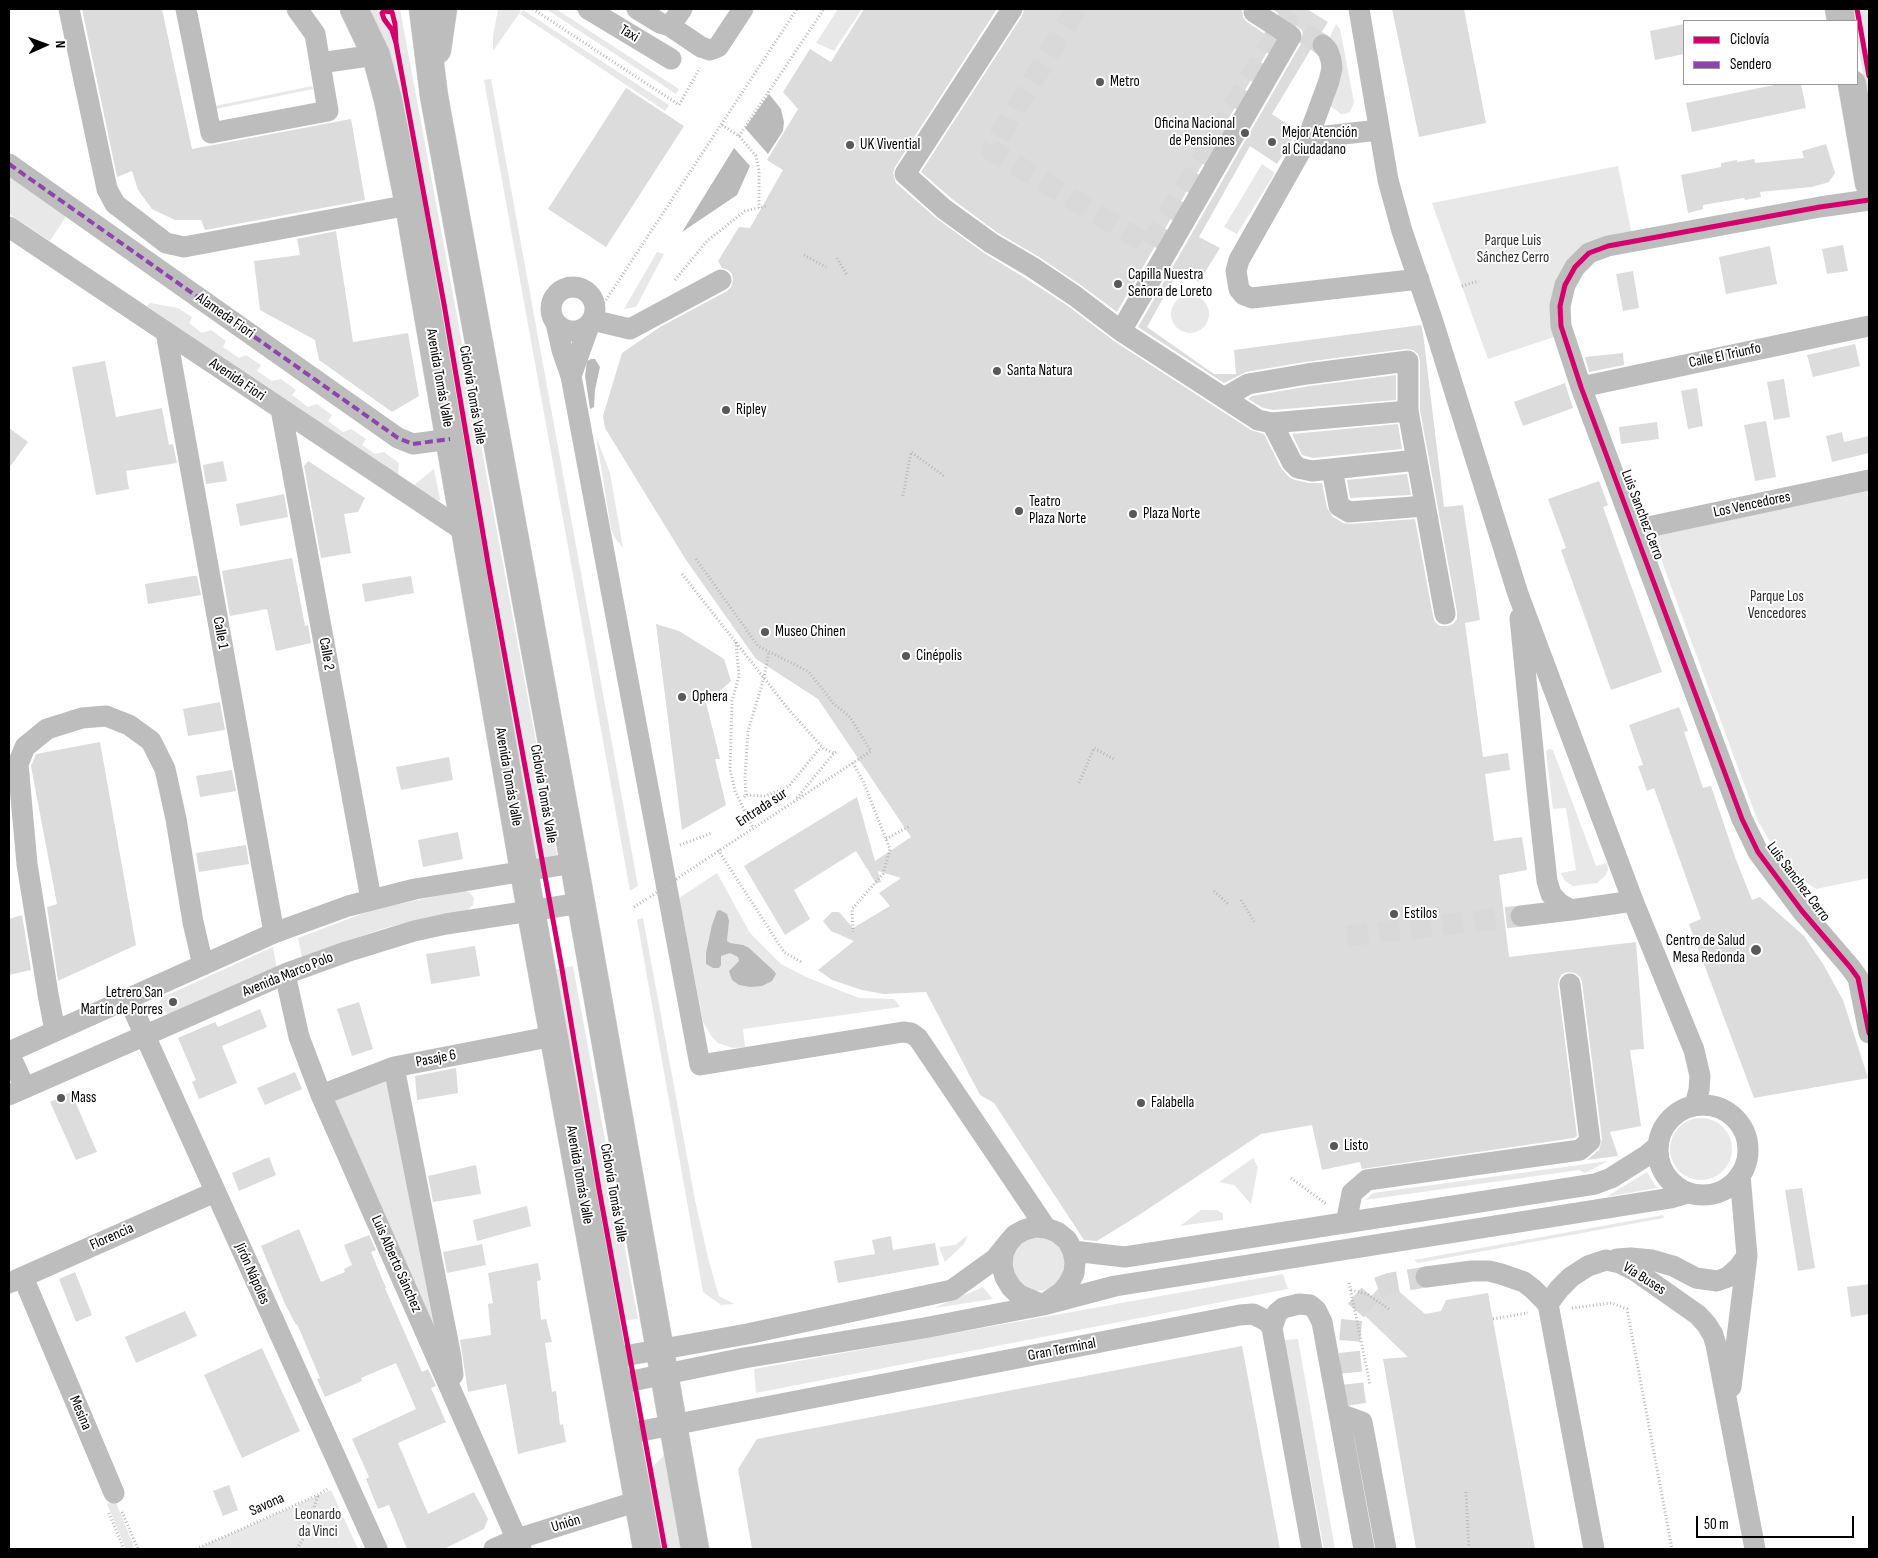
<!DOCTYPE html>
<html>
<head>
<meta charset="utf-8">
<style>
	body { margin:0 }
	#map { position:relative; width:1878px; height:1558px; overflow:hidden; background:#fff; font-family:"Sofia Sans Condensed",sans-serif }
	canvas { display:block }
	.frame { position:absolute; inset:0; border:10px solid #000; pointer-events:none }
	.legend { position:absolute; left:1683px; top:20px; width:175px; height:65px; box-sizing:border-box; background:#fff; border:1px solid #999; margin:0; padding:6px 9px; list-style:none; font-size:15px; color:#000 }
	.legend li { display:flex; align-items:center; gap:10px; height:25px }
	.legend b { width:25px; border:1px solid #999 }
	.north { position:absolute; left:20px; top:20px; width:50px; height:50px; -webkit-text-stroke:4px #fff; paint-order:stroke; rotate:88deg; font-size:14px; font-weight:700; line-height:20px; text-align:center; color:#000 }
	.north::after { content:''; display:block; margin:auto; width:18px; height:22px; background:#000; clip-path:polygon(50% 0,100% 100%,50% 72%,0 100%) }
	.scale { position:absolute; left:1696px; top:1516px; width:158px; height:22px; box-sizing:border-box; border:2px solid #000; border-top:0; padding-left:6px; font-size:15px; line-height:18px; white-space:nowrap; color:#000; -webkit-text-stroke:4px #fff; paint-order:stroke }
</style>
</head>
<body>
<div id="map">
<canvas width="1878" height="1558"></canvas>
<div class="frame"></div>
<ul class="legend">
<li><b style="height:6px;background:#d6006c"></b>Ciclovía</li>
<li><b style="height:6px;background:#8e44ad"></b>Sendero</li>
</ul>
<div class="north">N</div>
<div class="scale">50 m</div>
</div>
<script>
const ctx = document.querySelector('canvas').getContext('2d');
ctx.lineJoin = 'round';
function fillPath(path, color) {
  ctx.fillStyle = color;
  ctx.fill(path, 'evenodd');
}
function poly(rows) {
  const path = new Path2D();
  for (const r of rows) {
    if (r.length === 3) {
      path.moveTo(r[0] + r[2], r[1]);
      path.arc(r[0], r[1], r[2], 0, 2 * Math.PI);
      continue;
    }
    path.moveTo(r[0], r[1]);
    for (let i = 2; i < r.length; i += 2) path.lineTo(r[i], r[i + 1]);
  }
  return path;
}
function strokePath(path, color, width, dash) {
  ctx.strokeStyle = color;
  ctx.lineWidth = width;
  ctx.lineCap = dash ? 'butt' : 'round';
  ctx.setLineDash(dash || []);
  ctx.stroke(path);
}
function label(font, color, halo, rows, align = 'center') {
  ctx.font = font + ' "Sofia Sans Condensed",sans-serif';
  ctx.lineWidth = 4;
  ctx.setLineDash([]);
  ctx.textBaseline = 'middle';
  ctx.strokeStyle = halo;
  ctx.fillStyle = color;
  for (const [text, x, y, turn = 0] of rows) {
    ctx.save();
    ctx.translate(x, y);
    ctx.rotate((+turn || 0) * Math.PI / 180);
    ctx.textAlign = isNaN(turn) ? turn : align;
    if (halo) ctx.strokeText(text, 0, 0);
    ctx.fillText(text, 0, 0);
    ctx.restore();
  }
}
fillPath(poly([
	[366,9,400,9,557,855,534,859,389,56,375,21],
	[498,9,516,9,521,11,493,51,493,36],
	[546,9,556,9,679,89,676,94],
	[838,9,862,9,834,51,816,43],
	[1851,9,1869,9,1869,110,1857,39,1857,21,1854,21],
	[523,10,669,105,665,111,520,14],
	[1336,24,1340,29,1354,102,1350,112,1344,114,1341,114,1329,105,1336,46,1330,36],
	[491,79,638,886,630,891,484,80],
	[312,86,313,89,216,109,215,106],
	[1262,164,1275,173,1237,234,1224,227],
	[1618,166,1633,240,1582,258,1563,334,1488,359,1432,203],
	[9,173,67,215,50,241,9,214],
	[657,252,664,254,636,307,624,309],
	[1190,314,19],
	[150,303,178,308,192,317,189,323,202,333,211,330,226,341,223,347,239,358,246,355,261,365,257,371,272,381,281,379,296,390,292,395,308,407,317,404,332,415,328,421,343,432,351,429,366,439,362,445,375,454,384,452,399,463,398,475,147,306],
	[596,436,610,473,623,548,615,538,611,529],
	[434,469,440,499,438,501,414,485],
	[1869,491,1869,878,1816,889,1807,883,1777,854,1757,819,1652,535],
	[1548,749,1553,750,1596,866,1607,863,1608,870,1605,876,1597,883,1573,886,1565,881,1561,873,1576,870,1566,808,1553,809,1546,752],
	[717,873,750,933,781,964,806,977,859,998,894,999,900,1007,743,1029,745,1047,733,1048,718,1043,712,1037,703,1022,679,898],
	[464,890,470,893,474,898,473,905,468,910,412,921,382,929,302,957,298,938,372,910],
	[643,918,695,1200,709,1262,719,1296,734,1304,721,1305,703,1292,637,920],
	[273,947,277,969,170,1015,165,1013,160,1001,163,997],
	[573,966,638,1319,615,1321,552,970],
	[386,1078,446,1360,334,1101],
	[1701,1149,31],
	[1253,1158,1258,1167,1251,1204,1234,1185,1219,1182],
	[1608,1161,1585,1173,1579,1170,1365,1200,1373,1193],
	[1647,1172,1657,1188,1606,1197],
	[1201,1210,1217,1210,1223,1214,1223,1220,1180,1226],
	[1663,1215,1664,1218,1418,1263,1414,1260],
	[968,1235,964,1244,945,1262,939,1247,955,1245],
	[1038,1264,27],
	[1283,1274,1288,1289,756,1393,754,1369],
	[983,1287,993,1299,934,1308],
	[1298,1339,1335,1549,1324,1549,1284,1340],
	[664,1455,681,1549,658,1549,645,1475],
	[331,1490,358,1549,196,1549],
	[115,1500,134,1547,129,1549,126,1549,107,1504]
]), '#e8e8e8');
fillPath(poly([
	[769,94,781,109,784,122,783,131,768,154,745,128],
	[734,148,750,166,737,195,682,232],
	[591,359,595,359,600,367,595,390,594,407,590,409,585,376,587,361],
	[720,910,727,914,729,921,727,941,730,943,743,945,749,948,774,971,776,974,772,981,762,986,750,987,739,985,732,980,729,971,739,961,738,957,730,953,721,956,721,965,719,968,713,968,706,964,706,953,712,925,717,911]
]), '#bababa');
fillPath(poly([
	[82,9,162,9,192,149,351,119,365,200,205,230,201,220,175,220,152,209,138,190,132,171,117,177],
	[864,9,997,9,895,167,893,173,896,183,936,218,984,253,1025,278,1068,306,1114,341,1251,430,1264,434,1281,468,1289,477,1295,480,1309,483,1322,483,1327,508,1333,517,1343,523,1350,524,1415,519,1433,616,1435,622,1440,626,1448,626,1453,624,1457,619,1457,612,1420,410,1420,361,1418,354,1413,350,1406,349,1305,362,1246,372,1224,383,1138,327,1302,42,1303,36,1302,30,1272,9,1307,9,1328,22,1321,33,1315,35,1312,40,1311,49,1272,114,1297,131,1295,135,1277,164,1250,146,1199,237,1220,248,1199,282,1178,272,1147,327,1214,374,1236,374,1234,350,1421,325,1423,333,1444,507,1463,505,1480,620,1465,623,1483,757,1508,753,1510,770,1485,774,1494,841,1522,837,1527,870,1499,875,1509,957,1636,942,1644,1049,1630,1050,1641,1126,1610,1132,1618,1156,1587,1160,1599,1150,1602,1139,1582,982,1580,977,1575,973,1568,972,1562,974,1559,979,1558,986,1577,1136,1574,1138,1362,1169,1360,1162,1322,1170,1312,1125,1261,1134,1139,1215,1097,1241,1084,1240,994,1103,980,1095,926,992,884,994,862,990,832,980,818,970,854,941,831,931,823,921,832,912,839,912,853,928,890,906,879,893,901,878,878,871,881,882,876,884,867,868,864,867,866,867,856,851,794,890,810,919,785,935,744,866,857,797,875,861,911,837,818,699,756,659,686,560,605,428,603,416,622,353,660,327,727,291,731,287,733,280,732,274,728,270,722,268,718,261,739,227,750,228,783,170,767,160,798,109,783,92,810,49,831,62],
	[1024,9,1242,9,1243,17,1247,22,1274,40,1117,312,1082,286,1039,257,998,233,952,199,921,172,1022,16],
	[1392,9,1464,9,1486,123,1419,137],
	[1684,24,1684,54,1655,60,1650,31],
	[1779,84,1801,84,1806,108,1692,132,1686,103],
	[626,88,684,126,606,247,548,209],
	[1826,144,1835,173,1829,182,1812,187,1760,192,1761,197,1745,200,1744,198,1703,205,1703,209,1688,213,1681,175,1721,167,1721,163,1737,160,1737,162,1754,159,1755,163,1804,158,1802,151],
	[336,231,353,342,408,333,419,396,392,412,319,360,315,340,260,310,254,261,300,255,297,239],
	[1843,245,1848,271,1827,274,1822,249],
	[1770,246,1777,284,1726,294,1719,257],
	[1633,271,1639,308,1623,311,1616,274],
	[1855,344,1860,366,1813,377,1807,355],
	[1623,353,1624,365,1589,372,1585,357],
	[105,361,116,417,162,408,169,445,173,444,177,463,126,471,129,489,96,495,72,367],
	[1396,375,1396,400,1273,410,1263,408,1248,399,1252,396,1309,386],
	[1784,379,1790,417,1774,420,1767,382],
	[1565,383,1573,408,1523,426,1514,402],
	[1697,388,1703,426,1688,429,1681,391],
	[1766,421,1776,477,1755,481,1744,425],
	[1657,422,1659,439,1621,444,1619,427],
	[1398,424,1402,449,1313,458,1302,455,1292,434],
	[9,428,28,442,9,468],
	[1842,432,1844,442,1869,436,1869,453,1832,462,1826,436],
	[223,461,227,481,206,484,203,465],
	[308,461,365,498,358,512,344,514,351,553,321,558,304,466],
	[1407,474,1411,495,1350,498,1347,480],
	[1599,481,1608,505,1603,507,1662,672,1611,690,1561,550,1566,548,1548,499],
	[284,494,288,517,240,526,236,504],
	[292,558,305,626,308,625,311,643,276,651,267,609,230,616,222,571],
	[193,576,197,576,201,595,148,604,145,584],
	[411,576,414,593,365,602,362,584],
	[656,624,679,631,724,659,731,681,706,703,720,759,715,759,726,805,682,830],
	[220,702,225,730,188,736,183,709],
	[1679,707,1688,731,1684,732,1703,788,1711,786,1735,857,1752,900,1760,897,1804,936,1823,964,1843,1000,1868,1078,1754,1098,1689,924,1701,919,1654,788,1647,791,1638,766,1643,765,1629,725],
	[100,742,136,945,58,981,47,907,57,904,31,766,36,754],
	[449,757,453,780,401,790,396,767],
	[232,770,236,791,200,797,196,776],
	[458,832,463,859,423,867,418,840],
	[246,845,249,864,199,872,196,853],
	[22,915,31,970,9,975,9,919],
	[475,946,480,976,431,984,426,954],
	[359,1002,373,1049,352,1056,337,1009],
	[260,1009,267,1027,222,1046,237,1083,199,1099,192,1082,196,1080,178,1038,215,1022,218,1027],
	[456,1068,458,1093,417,1100,415,1076],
	[295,1072,302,1089,265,1105,257,1088],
	[71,1092,97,1152,76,1160,50,1102],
	[269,1157,276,1175,239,1191,232,1173],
	[476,1165,481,1194,433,1202,428,1176],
	[1802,1188,1815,1268,1798,1271,1785,1190],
	[527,1206,531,1226,477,1241,473,1220],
	[299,1229,321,1282,345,1272,344,1269,352,1265,344,1245,369,1235,376,1250,371,1252,386,1288,385,1288,422,1372,428,1369,436,1386,431,1388,446,1422,398,1443,428,1514,474,1492,488,1519,484,1529,444,1549,407,1549,389,1505,378,1509,366,1479,369,1477,352,1439,416,1409,396,1363,361,1378,362,1381,325,1397,317,1379,320,1378,297,1324,296,1325,285,1304,261,1246],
	[891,1236,893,1250,935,1243,939,1265,838,1283,834,1261,875,1254,872,1240],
	[482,1244,486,1265,447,1273,443,1252],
	[538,1263,541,1280,537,1281,541,1320,546,1319,552,1342,545,1343,552,1392,556,1391,560,1425,563,1424,566,1442,518,1454,506,1384,468,1392,460,1340,491,1335,488,1304,493,1303,488,1273],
	[75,1272,92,1315,76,1322,59,1279],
	[1386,1280,1425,1314,1441,1311,1446,1300,1488,1293,1535,1549,1416,1549,1383,1359,1408,1357,1359,1310],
	[1869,1284,1869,1314,1851,1317,1847,1287],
	[185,1311,197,1336,136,1363,125,1337],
	[1242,1346,1280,1549,752,1549,738,1469,757,1439],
	[262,1348,300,1431,242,1458,204,1375],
	[229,1485,238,1510,223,1516,213,1491]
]), '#dcdcdc');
strokePath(poly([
	[1076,9,991,150,1150,246,1284,21],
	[1277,16,1323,45],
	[1347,936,1521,916],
	[1361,1436,1354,1394,1349,1349,1352,1315,1374,1289,1391,1283,1426,1277]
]), '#d9d9d9', 21, [21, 11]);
const major = poly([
	[354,9,376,55,388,100,409,205,531,911,647,1549],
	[423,9,434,96,574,863,695,1549],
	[1839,9,1841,21],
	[437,50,443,9],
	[1852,84,1869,183]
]);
strokePath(major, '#dbdbdb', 29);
strokePath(poly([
	[533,9,679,105,700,68],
	[722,125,739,136,756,156,759,171,759,208],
	[739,136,824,9],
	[804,255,826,267],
	[837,258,847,275],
	[675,280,707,241,745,211,767,206],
	[1462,286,1479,281],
	[604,303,797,9],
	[903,496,911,452,944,476],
	[696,559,758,646,809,672,834,704,850,717,871,751,708,858],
	[682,574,790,711,824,749,834,753],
	[736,642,739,676,732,701,730,769,735,791,753,828],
	[853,763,863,781,890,849,883,874,852,909,853,932],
	[1079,783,1094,748,1114,759],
	[746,795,745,777,748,731,764,678,769,651],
	[744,797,746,795,766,796,789,786,821,747],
	[797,798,834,753,836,752],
	[886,839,910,826],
	[680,845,712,833],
	[718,850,784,952,803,963],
	[1214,891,1229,905],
	[1241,900,1255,923],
	[634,907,648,898],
	[1291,1178,1326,1204],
	[1349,1283,1370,1384],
	[1351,1290,1367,1294,1390,1310],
	[1572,1308,1612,1303,1627,1309,1672,1549],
	[1493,1319,1528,1313],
	[1466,1492,1469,1549],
	[122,1512,138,1549],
	[109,1513,124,1549],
	[196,1549,318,1495,327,1489],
	[297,1549,303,1539,318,1496]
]), '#b8b8b8', 3, [1, 2.5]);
strokePath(poly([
	[69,9,107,189,115,204,166,243,184,247,409,205],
	[186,9,211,133,328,111,315,34,297,9],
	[588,9,671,59],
	[637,9,660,23,670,26,701,47,710,50,718,47,743,9],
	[1012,9,905,174,944,209,991,243,1032,267,1075,296,1121,331,1291,36,1254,12],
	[1359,9,1388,180,1402,231,1433,322,1518,594,1633,901,1694,1050,1700,1076,1699,1090,1695,1105],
	[670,26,682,9],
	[1323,45,1328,51,1331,60,1332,68,1329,81,1308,138,1239,260,1236,271,1239,289,1244,295,1252,298,1419,279],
	[320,63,376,55],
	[1308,138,1379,130],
	[9,164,398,438,413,444,450,439],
	[1869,200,1820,207,1608,246,1589,253,1575,267,1565,285,1560,306,1561,326,1581,387,1742,819,1758,852,1802,911,1850,967,1858,978,1869,1033],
	[9,227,467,533],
	[573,309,22],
	[592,320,630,329,721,280],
	[556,323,562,350,571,376,700,1065,903,1032,911,1033,918,1038,1046,1228],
	[1121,331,1258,420,1272,423,1408,411],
	[166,332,274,933],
	[571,376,590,323],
	[1581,387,1869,326],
	[1224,398,1248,384,1307,374,1408,361,1408,411,1445,614],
	[281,409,371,899],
	[1272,423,1292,462,1298,468,1312,471,1417,460],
	[1332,469,1339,506,1349,512,1425,506],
	[1634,530,1869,480],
	[1520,618,1537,790,1547,881,1551,894,1559,903,1571,910,1633,901],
	[1521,916,1571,910],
	[285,974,299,1037,321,1095,521,1549],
	[128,998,377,1549],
	[55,1031,48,994,27,864,18,764,25,747,47,729,82,718,106,716,129,725,151,741,165,769,176,819,193,922,203,965],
	[9,1052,274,933,348,906,415,889,574,863],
	[9,1053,25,1088],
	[394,1067,451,1357,453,1375],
	[9,1095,285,974,346,952,414,931,446,924,581,903],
	[321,1095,394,1067,554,1036],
	[1703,1150,45],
	[1346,1223,1352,1193,1367,1180,1580,1150,1590,1141,1570,984],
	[1035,1227,1046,1228,1057,1232,1067,1240,1073,1251,1075,1262,1074,1273,1069,1283,1062,1292,1043,1305,1019,1295,1011,1287,1005,1277,1002,1266,1003,1254,1008,1243,1015,1235,1024,1230,1035,1227],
	[1073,1251,1125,1257,1595,1184,1611,1178,1646,1156,1657,1147],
	[1617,1259,1631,1258,1652,1260,1673,1266,1696,1278,1717,1281,1728,1277,1739,1267,1747,1256],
	[23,1277,114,1493],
	[1426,1277,1472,1271,1489,1271,1501,1274,1524,1282,1533,1289,1548,1304],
	[9,1283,215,1192],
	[1272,1328,1277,1313,1283,1308,1299,1304,1310,1305,1316,1310,1322,1322,1364,1549],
	[613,1358,747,1334,952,1290,995,1259,1008,1243],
	[617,1384,744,1358,924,1328,1043,1305,1115,1286,1671,1198,1688,1193],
	[1731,1387,1747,1256,1740,1175],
	[1340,1414,1362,1422,1386,1549],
	[626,1434,1240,1315,1253,1314,1267,1321,1272,1328,1312,1549],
	[494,1549,517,1539,638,1501],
	[1594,1549,1548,1304,1559,1289,1571,1277,1588,1266,1606,1260,1620,1263,1634,1270,1698,1315,1707,1325,1713,1335,1716,1345,1755,1549]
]), '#bdbdbd', 21);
strokePath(major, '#bdbdbd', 28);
strokePath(poly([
	[650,897,708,858]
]), '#b8b8b8', 3, [1, 2.5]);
strokePath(poly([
	[9,164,398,438,413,444,450,439]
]), '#8e44ad', 4, [8, 4]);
strokePath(poly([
	[1857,9,1869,76],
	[396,43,392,30,384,19,382,13,384,11,392,12,395,24,396,43,444,304,490,575,562,969,599,1189,665,1549],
	[1869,200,1820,207,1608,246,1589,253,1575,267,1565,285,1560,306,1561,326,1581,387,1742,819,1758,852,1802,911,1850,967,1858,978,1869,1033]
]), '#d6006c', 5);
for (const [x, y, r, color] of [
	[1100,82,5,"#595959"],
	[1245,133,5,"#595959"],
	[1272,142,5,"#595959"],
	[850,145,5,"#595959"],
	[1118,284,5,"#595959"],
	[997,371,5,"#595959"],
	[726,410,5,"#595959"],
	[1019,511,5,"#595959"],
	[1133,514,5,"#595959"],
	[765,632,5,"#595959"],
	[906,656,5,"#595959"],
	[682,697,5,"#595959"],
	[1394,914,5,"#595959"],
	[1756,950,6,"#595959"],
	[173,1002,5,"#595959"],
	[61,1098,5,"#595959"],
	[1141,1103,5,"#595959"],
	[1334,1146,5,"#595959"]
]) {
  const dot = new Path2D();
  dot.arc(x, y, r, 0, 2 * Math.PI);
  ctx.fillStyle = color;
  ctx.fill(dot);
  strokePath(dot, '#fff', 2);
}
label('15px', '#000', '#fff', [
	["Taxi",629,34,31],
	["Alameda Fiori",225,316,35],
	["Calle El Triunfo",1725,356,-12],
	["Avenida Tomás Valle",439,378,80],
	["Avenida Fiori",237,380,34],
	["Ciclovía Tomás Valle",472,395,80],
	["Los Vencedores",1752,505,-12],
	["Luis Sanchez Cerro",1642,515,69],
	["Calle 1",220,633,80],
	["Calle 2",326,654,80],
	["Avenida Tomás Valle",508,777,80],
	["Ciclovía Tomás Valle",543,794,80],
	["Entrada sur",762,808,-33],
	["Luis Sanchez Cerro",1798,882,53],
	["Avenida Marco Polo",288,975,-22],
	["Pasaje 6",436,1059,-11],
	["Avenida Tomás Valle",579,1175,80],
	["Ciclovía Tomás Valle",613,1193,80],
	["Florencia",112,1237,-24],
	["Luis Alberto Sánchez",396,1264,66],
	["Jirón Nápoles",252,1274,66],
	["Vía Buses",1644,1279,32],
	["Gran Terminal",1062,1350,-11],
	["Mesina",80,1413,67],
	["Savona",267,1505,-24],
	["Unión",566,1524,-17]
]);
label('15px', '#000', '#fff', [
	["Metro",1110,82],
	["Oficina Nacional",1235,124,"right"],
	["de Pensiones",1235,141,"right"],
	["Mejor Atención",1282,133],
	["al Ciudadano",1282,150],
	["UK Vivential",860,145],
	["Capilla Nuestra",1128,275],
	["Señora de Loreto",1128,292],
	["Santa Natura",1007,371],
	["Ripley",736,410],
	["Teatro",1029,502],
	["Plaza Norte",1029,519],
	["Plaza Norte",1143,514],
	["Museo Chinen",775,632],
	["Cinépolis",916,656],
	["Ophera",692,697],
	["Estilos",1404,914],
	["Centro de Salud",1745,941,"right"],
	["Mesa Redonda",1745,958,"right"],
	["Letrero San",163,993,"right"],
	["Martín de Porres",163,1010,"right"],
	["Mass",71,1098],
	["Falabella",1151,1103],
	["Listo",1344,1146]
], 'left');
label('15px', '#2d2d2d', '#fff', [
	["Parque Luis",1513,241],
	["Sánchez Cerro",1513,258],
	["Parque Los",1777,597],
	["Vencedores",1777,614],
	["Leonardo",318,1515],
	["da Vinci",318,1532]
]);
</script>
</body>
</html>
